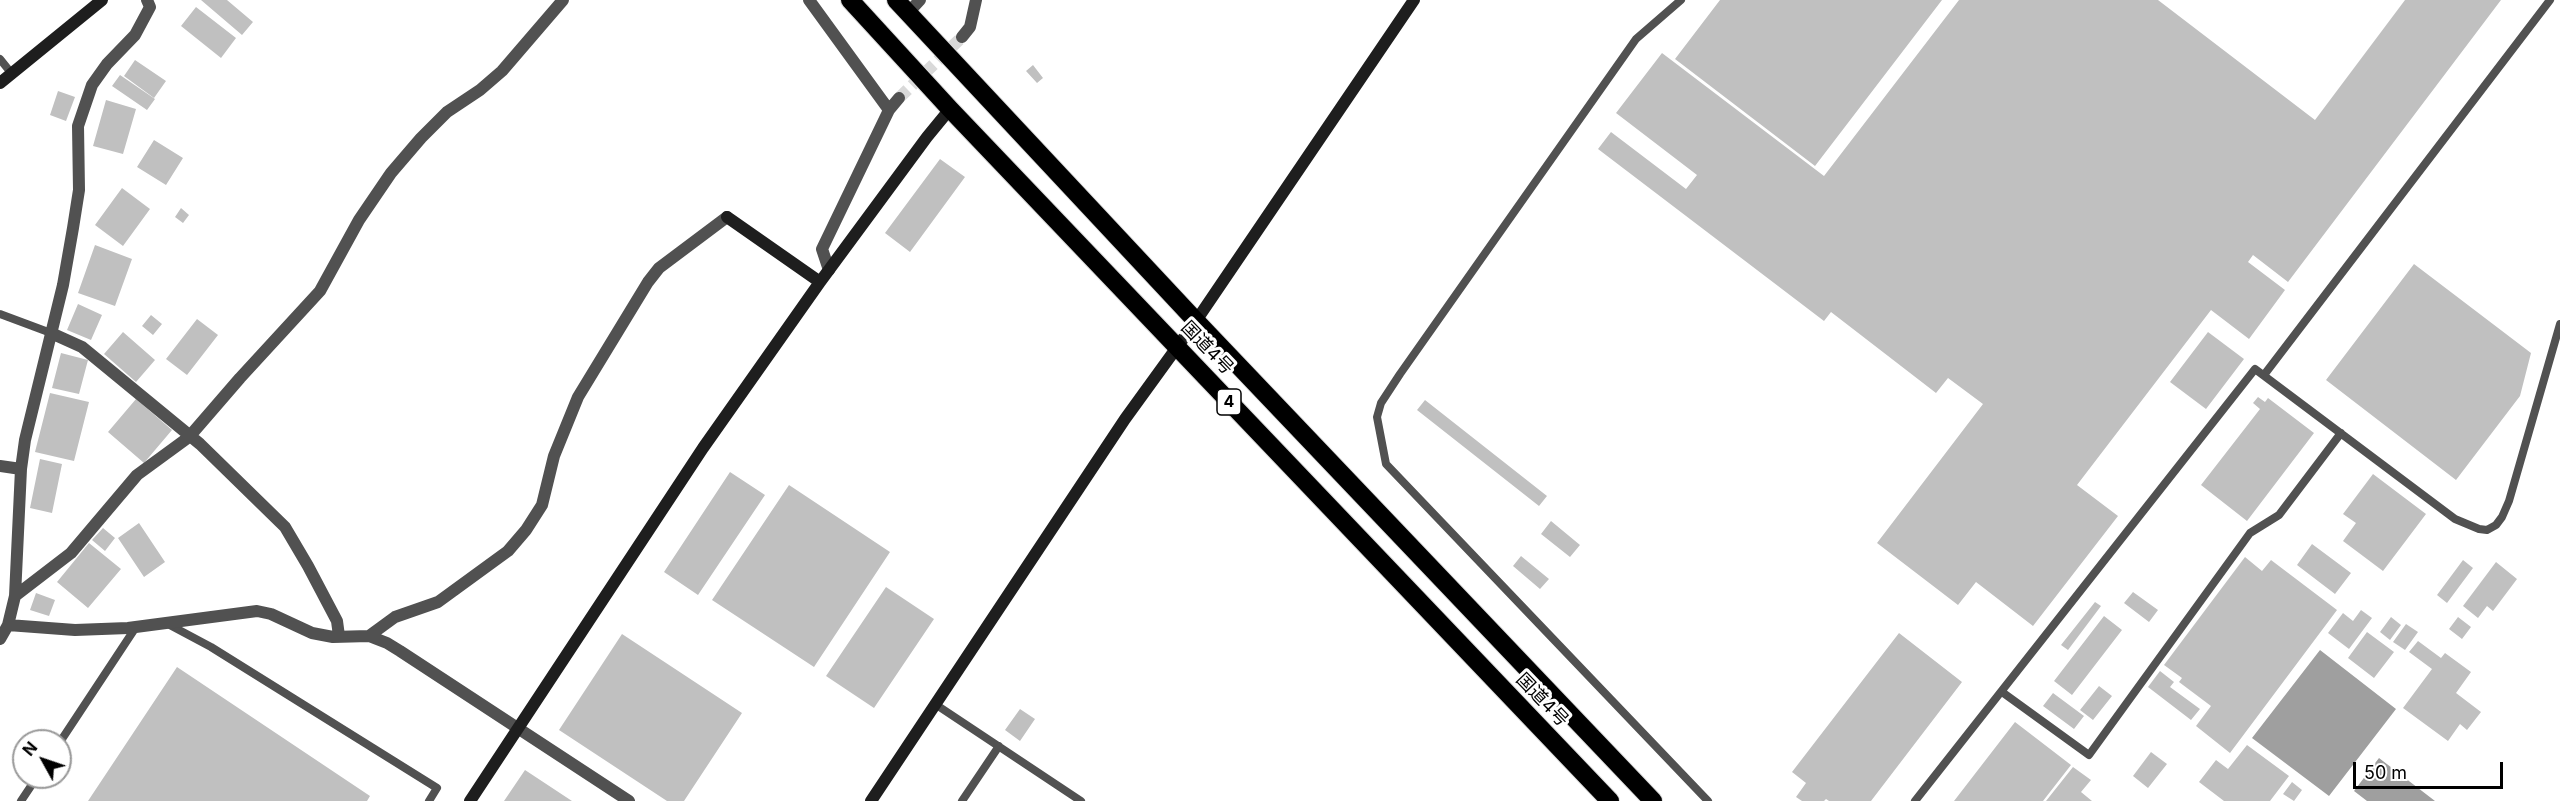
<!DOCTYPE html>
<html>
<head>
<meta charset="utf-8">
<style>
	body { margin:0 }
	#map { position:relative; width:2560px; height:801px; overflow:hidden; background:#fff; font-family:Inter,sans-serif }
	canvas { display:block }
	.north { position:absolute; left:12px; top:729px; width:60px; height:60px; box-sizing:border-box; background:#fff; border:2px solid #999; border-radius:50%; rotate:310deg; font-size:16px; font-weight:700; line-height:24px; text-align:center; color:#000 }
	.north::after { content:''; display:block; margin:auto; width:21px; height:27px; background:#000; clip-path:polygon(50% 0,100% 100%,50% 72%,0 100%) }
	.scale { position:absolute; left:2353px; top:762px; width:150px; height:27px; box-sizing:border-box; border:3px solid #000; border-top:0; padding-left:8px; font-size:18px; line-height:21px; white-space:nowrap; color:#000; -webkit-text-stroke:4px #fff; paint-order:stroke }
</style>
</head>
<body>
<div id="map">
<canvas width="2560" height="801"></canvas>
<div class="north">N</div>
<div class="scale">50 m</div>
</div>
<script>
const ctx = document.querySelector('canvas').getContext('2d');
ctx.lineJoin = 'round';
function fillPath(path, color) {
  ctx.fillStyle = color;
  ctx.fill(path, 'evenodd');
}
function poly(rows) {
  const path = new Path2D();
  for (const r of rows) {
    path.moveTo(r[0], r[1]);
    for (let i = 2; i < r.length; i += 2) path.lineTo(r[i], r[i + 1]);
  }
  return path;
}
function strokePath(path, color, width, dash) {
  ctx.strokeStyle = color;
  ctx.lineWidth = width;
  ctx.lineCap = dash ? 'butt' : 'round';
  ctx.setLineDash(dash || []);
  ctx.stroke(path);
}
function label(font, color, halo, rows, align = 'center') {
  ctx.font = font + ' Inter,"Noto Sans JP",sans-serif';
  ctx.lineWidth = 6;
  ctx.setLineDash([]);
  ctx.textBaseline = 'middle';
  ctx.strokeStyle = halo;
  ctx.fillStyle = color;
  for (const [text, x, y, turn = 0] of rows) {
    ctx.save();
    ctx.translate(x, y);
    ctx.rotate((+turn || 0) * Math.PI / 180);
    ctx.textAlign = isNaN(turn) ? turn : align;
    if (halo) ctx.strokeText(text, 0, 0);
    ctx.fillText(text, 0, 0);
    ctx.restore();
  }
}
fillPath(poly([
	[2320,650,2396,709,2329,796,2252,738],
	[2379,758,2435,801,2367,801,2354,791]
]), '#9f9f9f');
fillPath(poly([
	[201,0,227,0,253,22,242,35],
	[1720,0,1942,0,1815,166,1675,59],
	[1959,0,2158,0,2315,120,2405,0,2501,0,2288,282,2253,255,2248,262,2285,290,2249,339,2211,310,2077,485,2118,516,2033,626,1976,582,1958,605,1877,543,1983,404,1948,378,1936,393,1831,312,1824,321,1598,149,1611,132,1686,189,1697,175,1616,113,1662,53,1824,176],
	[196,7,236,38,221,58,181,26],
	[135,60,166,81,154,98,124,76],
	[1033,65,1043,78,1037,83,1026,71],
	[120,75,155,99,147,110,112,86],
	[58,91,75,97,66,121,50,115],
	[106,100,136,109,123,154,93,146],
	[154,140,183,158,166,185,137,167],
	[940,159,965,177,910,252,885,233],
	[122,188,150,209,123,246,95,225],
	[181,208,189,215,183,223,175,217],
	[95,245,132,259,115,306,78,293],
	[2414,264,2531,353,2520,396,2456,480,2326,380],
	[78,304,102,315,91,340,67,330],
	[151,315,162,324,153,335,142,326],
	[197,319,218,335,187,375,166,359],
	[123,332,155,360,136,382,104,354],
	[2208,332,2244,359,2206,409,2170,382],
	[61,353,88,360,79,394,52,388],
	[50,393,89,402,74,461,35,452],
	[2258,397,2265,402,2268,398,2314,433,2247,521,2201,485,2260,409,2253,403],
	[136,399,172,430,144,463,108,432],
	[1425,400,1547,496,1539,506,1417,410],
	[40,459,62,464,52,513,30,508],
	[730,472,765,495,698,595,664,572],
	[2373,474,2426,514,2383,571,2343,541,2356,523,2343,514],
	[789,485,890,552,814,667,712,600],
	[1551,521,1580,545,1570,557,1541,534],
	[139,523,165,562,144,577,118,538],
	[103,528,115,538,105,551,92,540],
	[89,543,121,569,88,608,57,582],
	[2312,544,2351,573,2335,594,2297,565],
	[1521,556,1549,579,1540,589,1513,566],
	[2245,557,2262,571,2271,560,2337,610,2230,753,2196,726,2211,706,2179,682,2182,678,2164,665],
	[2463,560,2473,568,2447,603,2437,595],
	[2496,562,2517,579,2493,611,2487,606,2478,618,2463,606],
	[886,587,934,619,874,708,826,676],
	[2133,592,2158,610,2149,622,2124,603],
	[36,593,55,600,49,616,30,610],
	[2095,602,2101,606,2068,650,2061,645],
	[2361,610,2372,618,2349,649,2328,633,2343,613,2353,621],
	[2104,616,2122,630,2072,695,2054,681],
	[2391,617,2401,625,2390,640,2380,632],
	[2458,617,2471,627,2462,639,2449,629],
	[2406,624,2418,632,2405,650,2393,642],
	[2367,632,2394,652,2374,678,2348,658],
	[1899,633,1962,682,1871,801,1829,801,1826,799,1824,801,1802,801,1796,797,1806,783,1792,772],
	[622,634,742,713,684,801,667,801,559,730],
	[2418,641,2441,658,2445,653,2471,672,2456,693,2481,712,2467,730,2460,724,2448,741,2403,708,2432,669,2409,652],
	[177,667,370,796,367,801,88,801],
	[2160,671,2174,682,2170,687,2200,709,2191,720,2148,687],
	[2099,686,2112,696,2093,720,2080,710],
	[2053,693,2084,716,2074,729,2043,706],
	[1020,709,1035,719,1020,741,1005,730],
	[2015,722,2071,765,2043,801,1954,801],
	[2247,745,2289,776,2270,801,2224,801,2199,782,2216,760,2228,769],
	[2151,752,2167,764,2148,788,2133,776],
	[2073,767,2091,780,2081,792,2092,801,2046,801],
	[525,770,572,801,504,801],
	[2292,782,2302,790,2294,801,2283,794]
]), '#c0c0c0');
strokePath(poly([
	[899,98,962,37]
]), '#d9d9d9', 12, [12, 6]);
const highway = poly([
	[850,0,950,109,1610,801],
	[896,0,1196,321,1653,801]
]);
strokePath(highway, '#dbdbdb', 20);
strokePath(poly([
	[1681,0,1636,39,1400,374,1381,403,1377,417,1386,464,1708,801],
	[0,59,12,74],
	[0,314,51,333],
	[2264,375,2550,0],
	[166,623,211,647,437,788,429,801],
	[2002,692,2089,755,2250,533,2279,515,2341,433],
	[935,704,1081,801],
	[60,742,136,627],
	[21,801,37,777],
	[962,801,999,746],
	[1915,801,2255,369,2455,519,2479,529,2487,530,2496,525,2502,517,2509,501,2560,324]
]), '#515151', 8);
strokePath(poly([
	[809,0,889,110,822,249,829,270],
	[908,13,920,0],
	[962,37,970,27,976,0],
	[889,110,899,98],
	[51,333,82,347,200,444,285,527,308,566,337,621,339,636],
	[0,466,21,469],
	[15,596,71,553,137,475,189,437,240,378,320,291,359,220,391,173,421,138,447,112,480,90,502,71,563,0],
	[8,625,75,630,128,628,257,611,271,614,312,633,333,637,369,636,387,643,400,651,629,801],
	[369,636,395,617,438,602,508,551,526,530,542,505,554,456,578,397,648,282,659,268,727,217],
	[0,639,8,625,15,596,21,469,25,440,63,285,73,228,79,190,78,126,92,85,107,64,135,35,150,7,147,0]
]), '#515151', 12);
strokePath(poly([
	[0,83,102,0],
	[727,217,820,282],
	[470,801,703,448,820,282,927,137,950,109],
	[871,801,1125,419,1196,321,1414,0]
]), '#1e1e1e', 12);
strokePath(highway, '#000', 18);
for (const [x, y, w] of [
	[1229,402,24]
]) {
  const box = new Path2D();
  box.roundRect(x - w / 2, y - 13, w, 26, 4.5);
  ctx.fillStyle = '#fff';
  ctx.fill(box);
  strokePath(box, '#000', 1.5);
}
label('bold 16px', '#000', null, [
	["4",1229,402]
]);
label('18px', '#000', '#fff', [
	["国道4号",1207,348,46],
	["国道4号",1542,700,46]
]);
</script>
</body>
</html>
